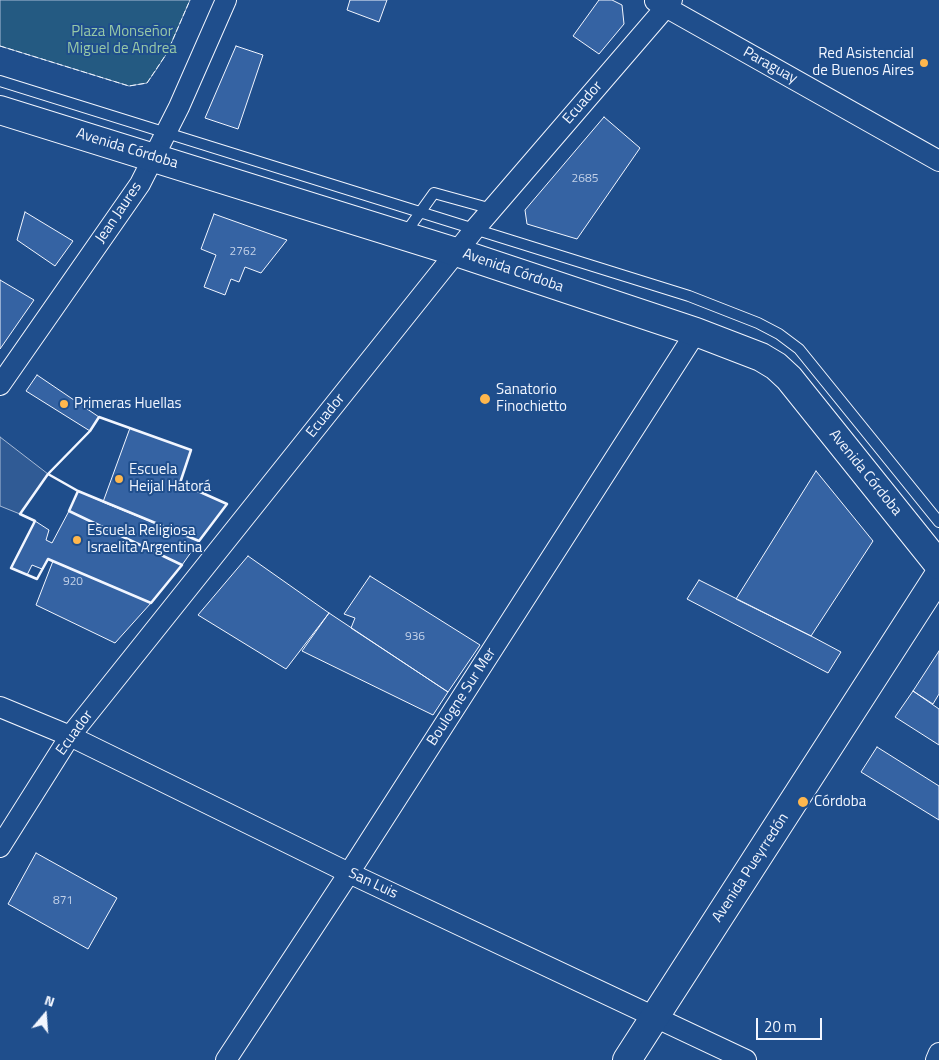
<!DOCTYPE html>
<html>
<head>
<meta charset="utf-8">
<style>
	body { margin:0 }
	#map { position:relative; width:939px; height:1060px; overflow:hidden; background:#1f4e8c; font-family:"Titillium Web",sans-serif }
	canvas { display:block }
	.north { position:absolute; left:20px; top:990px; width:50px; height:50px; -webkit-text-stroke:4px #1f4e8c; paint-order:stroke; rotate:18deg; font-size:14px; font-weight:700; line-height:20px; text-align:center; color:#f2f6ff }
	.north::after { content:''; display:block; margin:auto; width:18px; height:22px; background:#f2f6ff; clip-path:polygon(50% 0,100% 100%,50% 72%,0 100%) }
	.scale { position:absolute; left:756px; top:1018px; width:66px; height:22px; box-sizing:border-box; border:2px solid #f2f6ff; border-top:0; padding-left:6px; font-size:15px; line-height:18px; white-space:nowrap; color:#f2f6ff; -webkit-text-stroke:4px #1f4e8c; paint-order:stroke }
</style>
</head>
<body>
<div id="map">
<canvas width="939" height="1060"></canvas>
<div class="north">N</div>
<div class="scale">20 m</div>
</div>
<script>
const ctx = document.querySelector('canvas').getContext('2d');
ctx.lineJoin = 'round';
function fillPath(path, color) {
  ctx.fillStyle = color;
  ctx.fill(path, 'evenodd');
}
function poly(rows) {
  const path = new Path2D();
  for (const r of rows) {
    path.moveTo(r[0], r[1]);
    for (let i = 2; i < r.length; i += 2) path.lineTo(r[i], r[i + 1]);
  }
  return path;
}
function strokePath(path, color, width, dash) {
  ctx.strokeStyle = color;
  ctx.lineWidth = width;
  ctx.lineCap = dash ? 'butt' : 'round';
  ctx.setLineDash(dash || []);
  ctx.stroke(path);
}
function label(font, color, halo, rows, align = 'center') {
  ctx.font = font + ' "Titillium Web",sans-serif';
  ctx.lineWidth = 4;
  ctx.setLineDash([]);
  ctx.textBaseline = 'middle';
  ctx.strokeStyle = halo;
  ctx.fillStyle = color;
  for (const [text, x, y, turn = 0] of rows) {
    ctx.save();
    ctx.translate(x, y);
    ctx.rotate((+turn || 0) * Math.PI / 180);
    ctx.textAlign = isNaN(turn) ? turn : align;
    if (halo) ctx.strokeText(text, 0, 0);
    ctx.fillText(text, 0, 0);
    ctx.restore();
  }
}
const green = poly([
	[0,0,190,0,167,53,156,70,147,83,129,86,0,46,0,0]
]);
fillPath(green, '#245a82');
strokePath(green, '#a8bbd7', 1);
const parking = poly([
	[0,437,48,474,20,514,0,506,0,437]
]);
fillPath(parking, '#305b95');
strokePath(parking, '#a8bbd7', 1);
const building = poly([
	[350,0,387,0,379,22,347,10,350,0],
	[599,0,612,0,622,5,624,24,599,54,573,36,599,0],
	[236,46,263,55,238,129,205,118,236,46],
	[604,117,640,148,577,239,527,224,525,210,604,117],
	[25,212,73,241,55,266,17,240,25,212],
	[214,214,287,240,261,273,245,267,239,282,231,279,225,295,204,287,216,255,201,249,214,214],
	[0,280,34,300,0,349,0,280],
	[37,375,99,417,90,431,26,391,37,375],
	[130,428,191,450,180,483,227,504,199,541,103,502,130,428],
	[816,471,873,541,811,636,736,599,816,471],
	[78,491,103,502,199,541,182,565,69,511,78,491],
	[69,511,182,565,151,603,48,559,42,569,32,565,27,575,11,568,35,521,49,530,46,540,52,543,69,511],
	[248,556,329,613,286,669,198,615,248,556],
	[53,561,151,603,115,643,36,605,53,561],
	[370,576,480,645,448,692,351,628,355,618,344,614,370,576],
	[699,580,811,636,841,652,828,673,687,599,699,580],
	[329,613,448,692,433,715,302,651,329,613],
	[939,651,939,694,933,704,913,691,939,651],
	[913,691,939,709,939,745,895,717,913,691],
	[877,747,939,786,939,820,861,772,877,747],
	[36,853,117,898,88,949,8,904,36,853]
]);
fillPath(building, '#3563a3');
strokePath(building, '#f2f6ff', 1);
const service = poly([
	[0,81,689,296,758,323,779,334,799,349,939,522],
	[404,235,434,193,492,209]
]);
const minor = poly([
	[655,1,939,161],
	[0,385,140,184,179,107,226,0],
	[0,707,70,736,349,873,746,1060],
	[0,847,70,736,474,230,672,0],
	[226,1060,349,873,696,332],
	[936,1060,939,1053]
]);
const secondary = poly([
	[627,1060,939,575]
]);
const primary = poly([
	[0,110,456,252,696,332,761,357,776,366,789,378,939,565]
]);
strokePath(service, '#f2f6ff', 12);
strokePath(minor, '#f2f6ff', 22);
strokePath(secondary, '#f2f6ff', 30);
strokePath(primary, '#f2f6ff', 30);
strokePath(service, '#1f4e8c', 10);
strokePath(minor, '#1f4e8c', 20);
strokePath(secondary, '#1f4e8c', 28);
strokePath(primary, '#1f4e8c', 28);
strokePath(poly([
	[0,46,129,86,147,83,167,53,190,0]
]), '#f2f6ff', 1, [6, 2.5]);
strokePath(poly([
	[99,417,191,450,180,483,227,504,199,541,78,491,48,474,90,431,99,417],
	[48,474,78,491,69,511,182,565,151,603,48,559,37,579,11,568,35,521,20,514,48,474]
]), '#f2f6ff', 2.5);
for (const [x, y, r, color] of [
	[924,63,5,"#ffb74d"],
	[485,399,6,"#ffb74d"],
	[64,404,5,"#ffb74d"],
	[119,479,5,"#ffb74d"],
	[77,540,5,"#ffb74d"],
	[803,802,6,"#ffb74d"]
]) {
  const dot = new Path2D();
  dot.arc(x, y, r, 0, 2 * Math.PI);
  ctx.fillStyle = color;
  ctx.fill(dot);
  strokePath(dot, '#1f4e8c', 2);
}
label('12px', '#c3d1e8', null, [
	["2685",585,179],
	["2762",243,252],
	["920",73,582],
	["936",415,637],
	["871",63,901]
]);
label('15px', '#97c8a6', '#1f4e8c', [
	["Plaza Monseñor",122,32],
	["Miguel de Andrea",122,49]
]);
label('15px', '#f2f6ff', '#1f4e8c', [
	["Red Asistencial",914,54,"right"],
	["de Buenos Aires",914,71,"right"],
	["Sanatorio",496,390],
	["Finochietto",496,407],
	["Primeras Huellas",74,404],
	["Escuela",129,470],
	["Heijal Hatorá",129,487],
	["Escuela Religiosa",87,531],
	["Israelita Argentina",87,548],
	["Córdoba",814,802]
], 'left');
label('15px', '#f2f6ff', '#1f4e8c', [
	["Paraguay",770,66,29],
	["Ecuador",583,103,-49],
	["Avenida Córdoba",127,149,17],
	["Jean Jaures",119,213,-56],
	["Avenida Córdoba",513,271,19],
	["Ecuador",326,416,-51],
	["Avenida Córdoba",865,473,51],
	["Boulogne Sur Mer",462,697,-57],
	["Ecuador",75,733,-54],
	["Avenida Pueyrredón",751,868,-57],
	["San Luis",373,884,25]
]);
</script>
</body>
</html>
